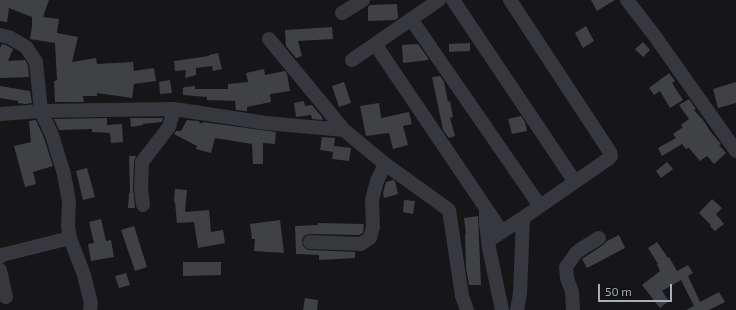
<!DOCTYPE html>
<html>
<head>
<meta charset="utf-8">
<style>
	body { margin:0 }
	#map { position:relative; width:736px; height:310px; overflow:hidden; background:#161618; font-family:"Exo 2",sans-serif }
	canvas { display:block }
	.scale { position:absolute; left:598px; top:284px; width:74px; height:18px; box-sizing:border-box; border:2px solid #a8adb8; border-top:0; padding-left:5px; font-size:12px; line-height:14px; white-space:nowrap; color:#a8adb8; -webkit-text-stroke:3px #111113; paint-order:stroke }
</style>
</head>
<body>
<div id="map">
<canvas width="736" height="310"></canvas>
<div class="scale">50 m</div>
</div>
<script>
const ctx = document.querySelector('canvas').getContext('2d');
ctx.lineJoin = 'round';
function fillPath(path, color) {
  ctx.fillStyle = color;
  ctx.fill(path, 'evenodd');
}
function poly(rows) {
  const path = new Path2D();
  for (const r of rows) {
    path.moveTo(r[0], r[1]);
    for (let i = 2; i < r.length; i += 2) path.lineTo(r[i], r[i + 1]);
  }
  return path;
}
function strokePath(path, color, width, dash) {
  ctx.strokeStyle = color;
  ctx.lineWidth = width;
  ctx.lineCap = dash ? 'butt' : 'round';
  ctx.setLineDash(dash || []);
  ctx.stroke(path);
}
fillPath(poly([
	[0,0,49,0,43,17,59,19,57,33,78,37,72,62,96,58,97,64,133,62,134,71,154,68,156,81,134,84,132,98,97,93,97,96,83,96,84,102,55,102,54,81,57,80,55,43,30,39,32,26,32,17,9,8,7,22,0,21],
	[591,0,615,0,597,11],
	[397,4,398,18,395,20,368,21,368,7,370,5],
	[586,26,594,41,583,48,575,33],
	[332,27,333,39,298,41,302,56,296,58,286,46,285,30],
	[643,42,650,50,643,57,635,49],
	[470,43,470,51,449,52,449,44],
	[2,44,6,45,13,49,8,61,25,60,28,65,29,77,0,78,0,48],
	[418,44,428,58,428,60,403,63,402,45],
	[218,53,222,69,213,71,212,66,196,68,196,75,185,78,186,70,175,71,174,61,209,56,209,55],
	[264,69,265,75,285,71,287,74,290,91,270,94,271,102,247,107,247,111,236,110,235,101,207,100,207,97,183,95,183,88,184,88,185,87,195,86,195,89,228,89,228,84,248,82,246,73],
	[669,73,675,81,672,83,683,100,670,108,660,91,654,95,649,88],
	[440,76,444,82,448,102,450,101,453,117,450,118,455,136,449,138,443,130,442,125,432,77],
	[170,80,172,93,160,94,159,82],
	[344,82,351,103,339,107,332,86],
	[736,82,736,103,718,108,713,89],
	[0,86,30,91,32,103,25,104,18,103,18,101,0,98],
	[689,99,696,109,694,110,703,120,710,131,721,144,719,145,726,153,714,164,707,156,700,161,689,148,686,149,682,144,662,156,658,148,676,138,673,134,683,127,681,125,689,119,679,105],
	[304,101,305,106,312,105,322,117,323,120,312,119,311,115,296,117,294,103],
	[379,103,381,118,409,112,412,124,403,126,408,145,393,149,389,133,366,136,360,106],
	[521,116,525,122,527,131,512,134,508,119],
	[107,118,107,125,122,124,123,142,111,143,110,133,92,132,92,129,59,130,54,119],
	[130,118,163,118,162,122,143,124,143,125,131,127],
	[36,120,44,138,53,166,33,172,36,184,25,187,14,146,31,142,29,121],
	[187,120,198,121,202,124,203,122,276,132,275,144,263,143,263,164,253,164,252,144,215,138,211,153,196,149,197,146,174,134,176,131,181,131],
	[322,137,335,138,333,152,320,150],
	[334,146,351,148,349,161,332,159],
	[129,156,136,156,134,162,133,188,135,208,128,208,129,193,130,193],
	[667,162,673,169,661,178,656,171],
	[87,168,95,197,83,200,76,171],
	[393,180,395,181,398,194,384,198,383,193,386,182],
	[175,189,187,190,185,212,209,210,211,232,223,230,225,243,198,248,194,222,177,223,175,202,174,202],
	[712,199,722,208,716,214,724,224,715,231,710,226,711,225,699,213],
	[404,200,415,201,413,214,403,212],
	[478,216,481,285,469,285,466,268,465,234,466,234,464,218],
	[101,219,106,241,111,240,114,257,91,261,88,244,94,243,89,222],
	[280,220,284,253,254,251,255,239,252,239,250,224],
	[318,223,364,224,363,233,359,235,310,234,306,235,303,237,302,241,303,246,306,249,310,250,355,252,355,258,319,260,319,255,296,254,295,226,318,225],
	[134,226,147,267,135,271,121,230],
	[619,235,625,248,587,268,582,259,603,245,607,241],
	[657,242,668,258,669,257,677,271,688,265,693,273,688,276,700,302,719,292,725,302,709,310,686,310,694,306,681,280,662,291,669,301,660,308,642,285,660,271,657,264,658,264,648,248],
	[183,262,221,262,221,275,183,276],
	[126,273,130,285,119,288,115,276],
	[305,298,318,300,317,310,303,310]
]), '#404145');
strokePath(poly([
	[453,0,575,182],
	[627,0,654,35,736,151],
	[342,13,363,0],
	[411,19,540,206],
	[0,35,9,37,26,47,36,62,41,111,52,135,64,174,69,202,68,226,70,238,84,275,91,303,90,310],
	[269,39,344,130],
	[375,44,502,232],
	[352,60,439,0],
	[0,114,41,111,174,109,266,123,344,130,385,164,449,210,462,296,467,310],
	[143,205,141,188,142,162,169,127,174,109],
	[486,208,486,224,489,248,502,310],
	[489,240,523,218,608,159,611,156,610,152,604,143,510,0],
	[310,242,361,244,370,238,373,227,372,200,377,181,385,164],
	[0,257,2,255,70,238],
	[0,270,6,297],
	[517,310,520,294,523,218],
	[573,310,572,292,567,278,566,267,576,253,581,249,599,238]
]), '#37383d', 14);
</script>
</body>
</html>
